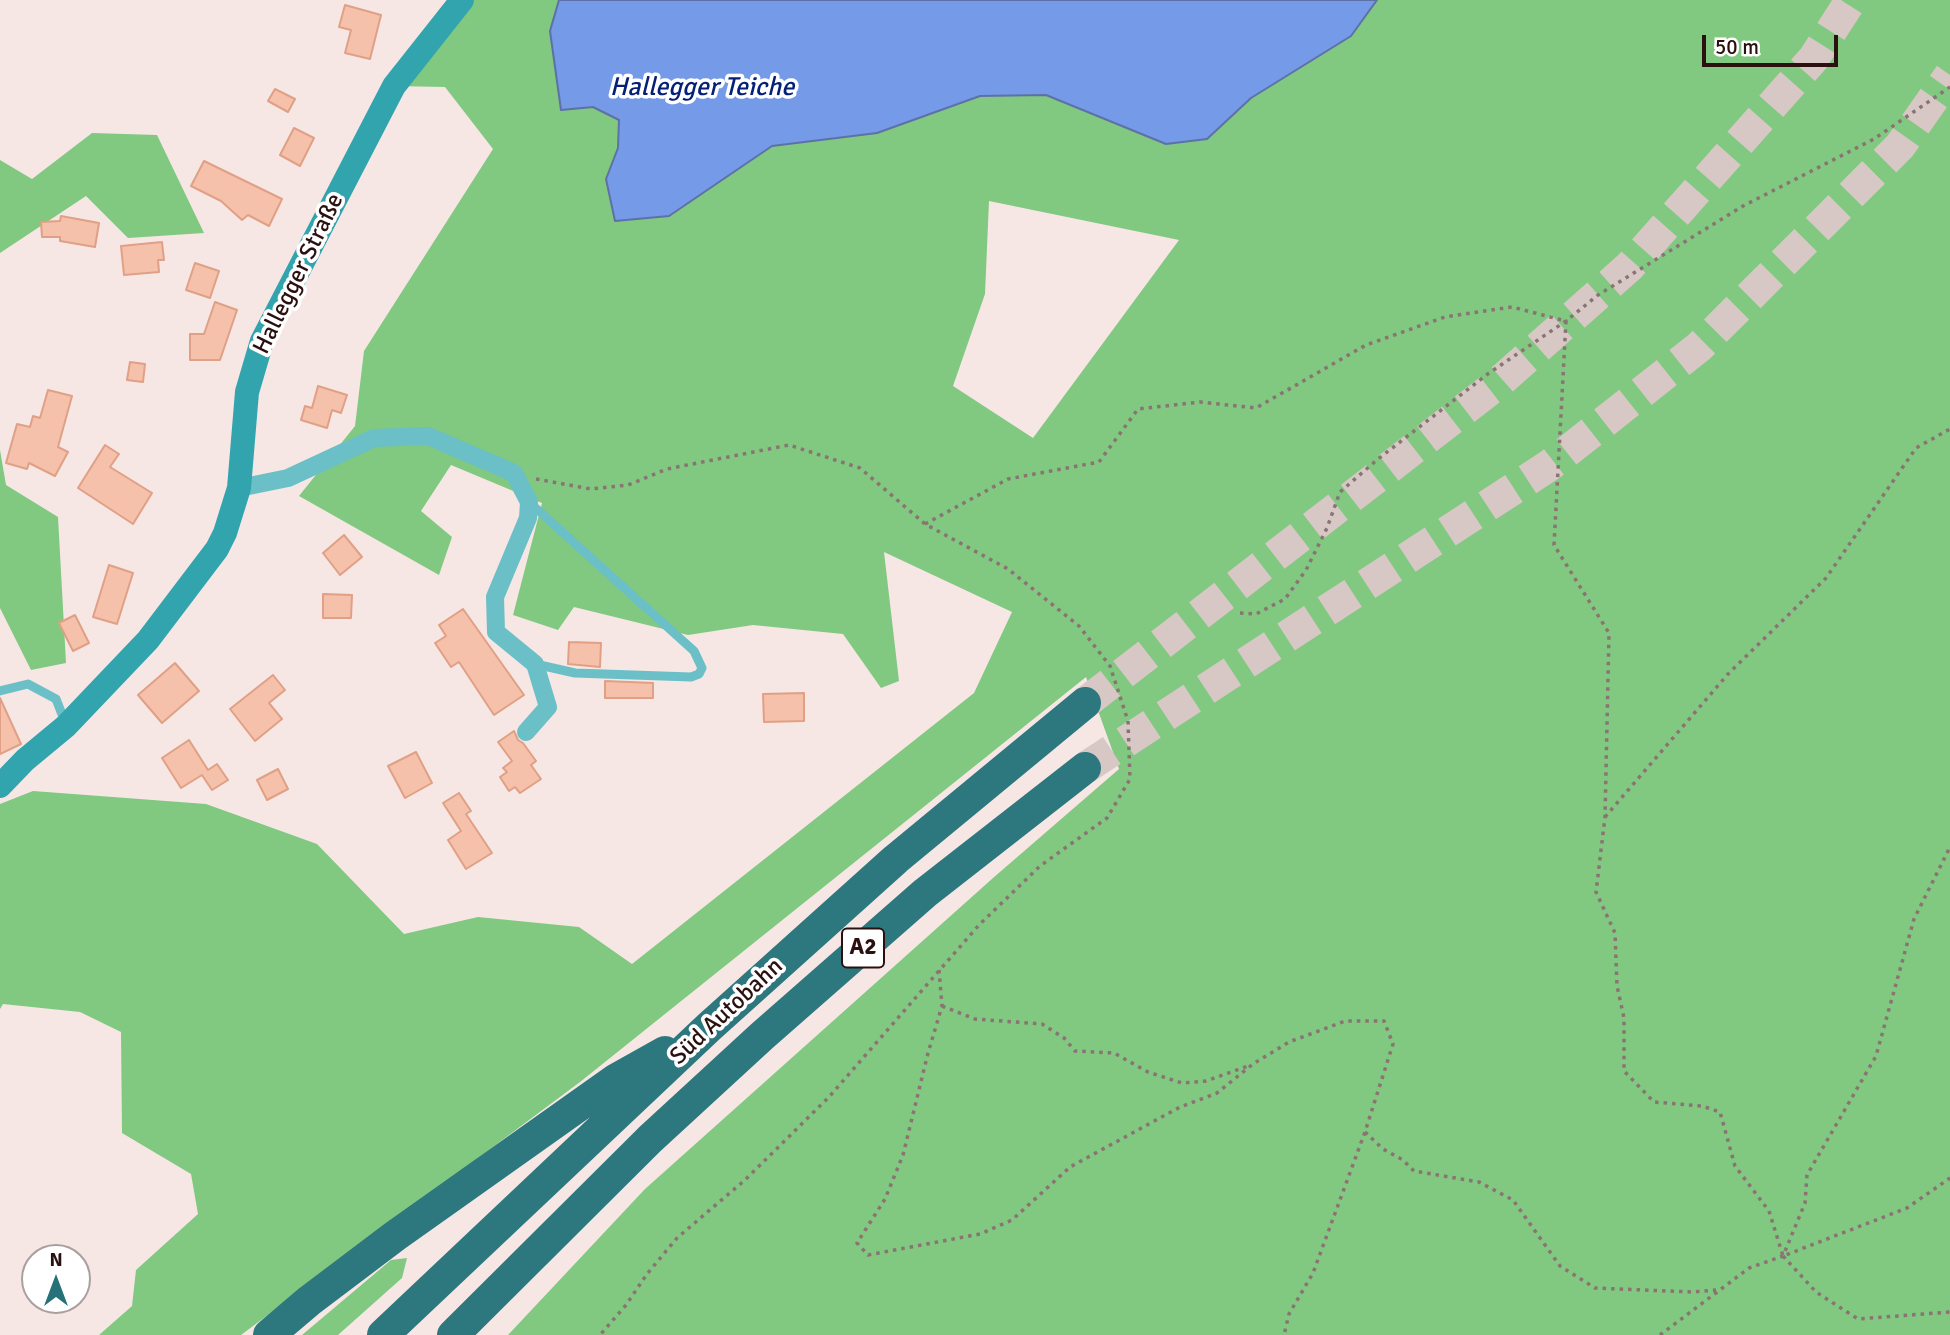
<!DOCTYPE html>
<html>
<head>
<meta charset="utf-8">
<style>
	body { margin:0 }
	#map { position:relative; width:1950px; height:1335px; overflow:hidden; background:#f6e7e5; font-family:Signika,sans-serif }
	canvas { display:block }
	.north { position:absolute; left:21px; top:1244px; width:70px; height:70px; box-sizing:border-box; background:#fff; border:2px solid #aa9f9f; border-radius:50%; rotate:0deg; font-size:19px; font-weight:700; line-height:28px; text-align:center; color:#2a100f }
	.north::after { content:''; display:block; margin:auto; width:24px; height:32px; background:#277178; clip-path:polygon(50% 0,100% 100%,50% 72%,0 100%) }
	.scale { position:absolute; left:1702px; top:35px; width:136px; height:32px; box-sizing:border-box; border:4px solid #2a100f; border-top:0; padding-left:9px; font-size:21px; line-height:24px; white-space:nowrap; color:#2a100f; -webkit-text-stroke:5px #fff; paint-order:stroke }
</style>
</head>
<body>
<div id="map">
<canvas width="1950" height="1335"></canvas>
<div class="north">N</div>
<div class="scale">50 m</div>
</div>
<script>
const ctx = document.querySelector('canvas').getContext('2d');
ctx.lineJoin = 'round';
function fillPath(path, color) {
  ctx.fillStyle = color;
  ctx.fill(path, 'evenodd');
}
function poly(rows) {
  const path = new Path2D();
  for (const r of rows) {
    path.moveTo(r[0], r[1]);
    for (let i = 2; i < r.length; i += 2) path.lineTo(r[i], r[i + 1]);
  }
  return path;
}
function strokePath(path, color, width, dash) {
  ctx.strokeStyle = color;
  ctx.lineWidth = width;
  ctx.lineCap = dash ? 'butt' : 'round';
  ctx.setLineDash(dash || []);
  ctx.stroke(path);
}
function label(font, color, halo, rows, align = 'center') {
  ctx.font = font + ' Signika,sans-serif';
  ctx.lineWidth = 7;
  ctx.setLineDash([]);
  ctx.textBaseline = 'middle';
  ctx.strokeStyle = halo;
  ctx.fillStyle = color;
  for (const [text, x, y, turn = 0] of rows) {
    ctx.save();
    ctx.translate(x, y);
    ctx.rotate((+turn || 0) * Math.PI / 180);
    ctx.textAlign = isNaN(turn) ? turn : align;
    if (halo) ctx.strokeText(text, 0, 0);
    ctx.fillText(text, 0, 0);
    ctx.restore();
  }
}
fillPath(poly([
	[462,0,559,0,550,31,561,110,593,107,619,120,618,148,606,179,616,221,669,216,772,146,877,133,980,96,1046,95,1166,144,1207,139,1251,98,1351,36,1377,0,1950,0,1950,1335,508,1335,645,1189,993,878,1119,769,1086,677,580,1082,241,1335,99,1335,132,1306,136,1270,198,1214,191,1174,122,1133,121,1032,80,1012,3,1004,0,1009,0,804,33,791,206,804,317,844,404,934,478,917,579,927,632,964,974,693,1012,612,884,552,899,681,881,688,843,634,753,625,688,635,574,607,558,630,513,615,542,503,451,465,421,511,452,537,439,575,299,496,355,426,364,351,493,149,445,87,394,86],
	[989,201,1179,240,1033,438,953,386,985,294],
	[92,133,157,135,204,233,128,238,86,196,0,253,0,160,32,179],
	[0,450,6,485,58,517,66,663,31,670,0,608],
	[407,1258,402,1278,338,1335,302,1335,391,1260]
]), '#81c881');
const water = poly([
	[559,0,1377,0,1351,36,1251,98,1207,139,1166,144,1046,95,980,96,877,133,772,146,669,216,615,221,606,179,618,148,619,120,593,107,561,110,550,31,559,0]
]);
fillPath(water, '#759ae8');
strokePath(water, '#5e71a7', 2);
const building = poly([
	[345,5,381,15,370,59,345,53,351,30,339,27,345,5],
	[275,89,295,99,288,112,268,101,275,89],
	[294,128,314,138,300,166,280,155,294,128],
	[204,161,282,199,269,226,248,215,242,220,221,201,191,186,204,161],
	[61,216,99,223,95,247,60,241,60,237,42,237,41,222,60,221,61,216],
	[162,242,164,260,158,260,159,272,124,275,121,246,162,242],
	[195,263,219,271,210,298,186,290,195,263],
	[215,302,237,310,220,360,190,360,190,334,204,334,215,302],
	[130,362,145,364,143,382,127,380,130,362],
	[318,386,347,395,341,413,332,410,327,428,301,420,305,406,312,408,318,386],
	[48,390,72,396,58,447,68,452,55,476,29,463,27,469,6,463,17,424,30,427,33,416,40,418,48,390],
	[105,445,119,454,110,467,152,493,133,524,78,488,105,445],
	[344,535,362,557,340,575,323,553,344,535],
	[109,565,133,573,117,624,93,617,109,565],
	[323,594,352,595,351,618,323,618,323,594],
	[463,609,524,695,494,715,459,662,451,667,435,643,446,636,439,625,463,609],
	[75,615,89,643,73,651,59,623,75,615],
	[569,642,601,643,600,667,568,664,569,642],
	[175,663,199,691,162,723,138,695,175,663],
	[273,675,285,690,269,703,282,719,255,741,230,709,273,675],
	[605,681,653,683,653,698,605,698,605,681],
	[804,693,804,721,764,722,763,694,804,693],
	[0,698,21,744,0,754,0,698],
	[514,731,518,740,523,743,536,761,531,765,541,779,520,793,515,787,509,791,500,777,507,772,503,768,512,761,498,742,514,731],
	[189,740,208,770,217,764,228,780,212,790,202,775,181,788,162,758,189,740],
	[416,752,432,783,405,798,388,766,416,752],
	[278,769,288,789,267,800,257,780,278,769],
	[459,793,471,811,466,814,492,853,466,869,448,840,461,831,443,803,459,793]
]);
fillPath(building, '#f6c1ab');
strokePath(building, '#e0a085', 2);
strokePath(poly([
	[1085,703,1496,385,1630,266,1814,58,1851,0],
	[1085,768,1550,465,1699,347,1900,146,1950,75]
]), '#d7c7c5', 32, [32, 16]);
strokePath(poly([
	[536,479,591,489,628,485,667,469,789,445,860,468,925,524,1008,569,1079,626,1110,666,1128,721,1130,779,1107,818,1040,866,979,925,829,1097,745,1180,677,1238,647,1274,626,1305,600,1335],
	[925,524,1008,479,1099,462,1138,409,1200,402,1256,408,1366,345,1445,317,1512,307,1566,321,1554,545,1609,633,1605,817,1596,892,1615,933,1617,986,1624,1018,1624,1071,1654,1102,1702,1106,1720,1112,1735,1166,1769,1211,1783,1256,1907,1208,1950,1178],
	[1240,613,1256,614,1285,599,1306,570,1327,528,1340,492,1378,459,1489,373,1566,321,1598,295,1743,206,1874,139,1950,87],
	[1605,817,1728,674,1826,578,1916,448,1950,429],
	[939,970,942,1006,928,1053,903,1155,885,1199,857,1243,868,1255,980,1234,1012,1220,1070,1167,1180,1107,1217,1093,1253,1064,1289,1042,1345,1021,1384,1021,1393,1044,1365,1132,1313,1273,1289,1314,1284,1335],
	[942,1006,975,1019,1042,1024,1064,1038,1075,1051,1114,1053,1148,1072,1182,1083,1206,1081,1248,1066],
	[1365,1132,1383,1149,1403,1160,1414,1171,1479,1182,1513,1200,1560,1266,1595,1288,1692,1292,1716,1290],
	[1783,1256,1816,1292,1858,1319,1950,1312],
	[1660,1335,1749,1268,1783,1256,1805,1203,1807,1175,1876,1056,1914,919,1950,847]
]), '#897473', 3.5, [3.5, 5]);
strokePath(poly([
	[529,502,694,651,702,668,699,674,691,677,575,673,535,664],
	[0,691,28,684,56,699,65,722]
]), '#6bbfc7', 9);
strokePath(poly([
	[239,488,288,478,374,438,428,436,514,473,529,502,528,518,495,597,496,632,535,664,548,707,526,732]
]), '#6bbfc7', 18);
strokePath(poly([
	[0,786,25,760,66,726,148,640,217,549,225,533,239,488,247,392,262,341,394,86,462,0]
]), '#32a4ae', 24);
strokePath(poly([
	[269,1335,309,1301,395,1236,615,1080,665,1052],
	[383,1335,709,1027,896,859,1085,703],
	[453,1335,650,1139,762,1036,925,893,1085,768]
]), '#2d787f', 32);
for (const [x, y, w] of [
	[863,948,42]
]) {
  const box = new Path2D();
  box.roundRect(x - w / 2, y - 19.5, w, 39, 5);
  ctx.fillStyle = '#fff';
  ctx.fill(box);
  strokePath(box, '#2a100f', 2);
}
label('bold 23px', '#2a100f', null, [
	["A2",863,948]
]);
label('24px', '#2a100f', '#fff', [
	["Hallegger Straße",299,274,-64],
	["Süd Autobahn",727,1012,-43]
]);
label('italic 26px', '#042078', '#fff', [
	["Hallegger Teiche",702,88]
]);
</script>
</body>
</html>
